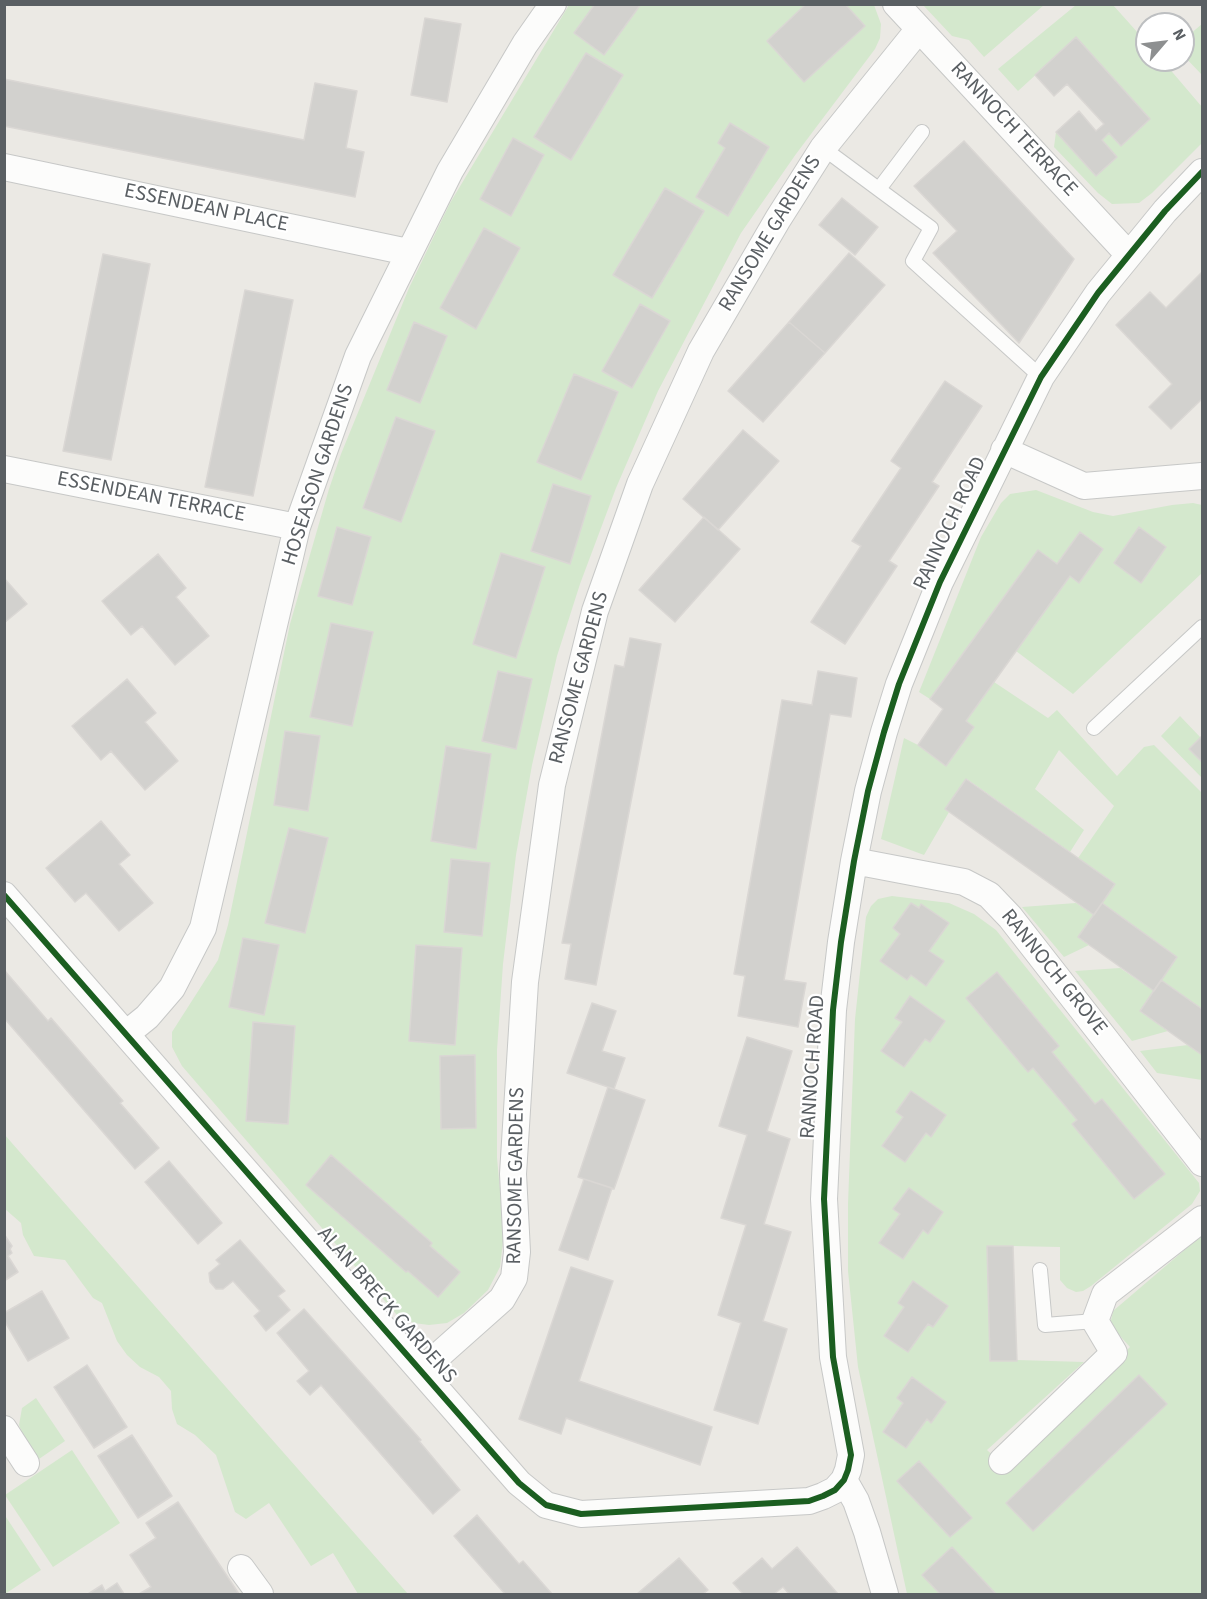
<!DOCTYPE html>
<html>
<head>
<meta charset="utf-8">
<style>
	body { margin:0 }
	#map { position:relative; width:1207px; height:1599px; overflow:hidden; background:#ebe9e4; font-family:"Source Sans 3",sans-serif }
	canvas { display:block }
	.frame { position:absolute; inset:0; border:6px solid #5a5f63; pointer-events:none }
	.north { position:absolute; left:1135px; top:12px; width:60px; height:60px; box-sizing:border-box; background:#fff; border:2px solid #bdbfc1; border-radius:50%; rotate:62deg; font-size:16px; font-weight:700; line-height:24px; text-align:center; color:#5a5f63 }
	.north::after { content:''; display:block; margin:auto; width:21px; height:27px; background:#8d8f90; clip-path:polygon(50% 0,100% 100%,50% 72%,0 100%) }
</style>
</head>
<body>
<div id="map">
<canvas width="1207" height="1599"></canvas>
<div class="frame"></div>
<div class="north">N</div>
</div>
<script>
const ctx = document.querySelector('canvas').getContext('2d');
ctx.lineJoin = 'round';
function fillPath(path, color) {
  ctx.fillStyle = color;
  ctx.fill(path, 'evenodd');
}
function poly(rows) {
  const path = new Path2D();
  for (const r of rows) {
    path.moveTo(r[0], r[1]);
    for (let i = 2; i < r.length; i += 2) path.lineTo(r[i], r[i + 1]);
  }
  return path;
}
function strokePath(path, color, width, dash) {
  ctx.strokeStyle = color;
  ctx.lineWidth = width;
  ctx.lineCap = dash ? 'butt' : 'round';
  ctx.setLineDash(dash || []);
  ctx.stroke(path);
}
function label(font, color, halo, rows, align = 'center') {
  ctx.font = font + ' "Source Sans 3",sans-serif';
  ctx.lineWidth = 4.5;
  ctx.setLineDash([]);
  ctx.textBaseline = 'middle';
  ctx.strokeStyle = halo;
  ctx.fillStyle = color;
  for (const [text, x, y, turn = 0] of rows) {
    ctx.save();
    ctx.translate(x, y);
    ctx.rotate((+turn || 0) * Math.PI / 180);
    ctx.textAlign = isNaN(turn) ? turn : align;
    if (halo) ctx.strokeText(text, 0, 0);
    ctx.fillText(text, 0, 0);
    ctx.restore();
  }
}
fillPath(poly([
	[569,5,874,5,881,24,880,38,875,49,796,154,741,233,658,391,616,488,580,584,557,656,532,765,516,855,503,964,497,1050,497,1158,504,1233,500,1267,488,1290,464,1313,447,1323,429,1325,414,1323,397,1315,182,1066,172,1047,172,1032,218,960,228,925,290,624,329,489,341,454,409,288,450,203],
	[923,5,1044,5,984,57,969,40,952,36],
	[1076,5,1113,5,1147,43,1147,60,1162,60,1202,107,1202,143,1152,193,1139,203,1112,204,1098,193,1054,147,1056,132,1096,175,1117,157,1102,140,1109,133,1121,146,1150,119,1076,38,1018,91,998,69],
	[1202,24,1202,75,1183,55,1183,40],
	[1036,490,1093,512,1113,516,1172,505,1193,503,1202,505,1202,573,1073,694,1016,651,1070,576,1079,582,1103,549,1080,532,1057,564,1037,551,930,699,919,692,981,537,1001,503,1010,494],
	[994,682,1048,718,1057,710,1117,776,1144,747,1154,745,1202,793,1202,1009,1161,980,1177,957,1102,903,1115,884,1078,858,1114,806,1059,750,1035,789,1084,830,1070,852,967,779,945,809,949,812,924,855,881,839,904,738,918,745,946,765,966,721],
	[1180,716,1201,738,1190,749,1202,762,1202,778,1161,736],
	[892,896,949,903,974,914,996,930,1199,1183,1200,1191,1192,1204,1091,1286,1083,1291,1076,1292,1067,1288,1060,1280,1060,1247,1013,1246,1017,1360,1084,1362,987,1450,1006,1468,1130,1347,1110,1325,1113,1311,1202,1235,1202,1594,907,1594,858,1367,848,1271,848,1204,855,1019,866,917,871,906,878,899],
	[1076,903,1094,915,1078,937,1089,945,1064,957,1022,907],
	[1120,968,1154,991,1140,1011,1168,1031,1132,1041,1075,971],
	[1188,1045,1202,1055,1202,1080,1157,1073,1140,1051],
	[4,1134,261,1427,408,1594,358,1594,333,1553,311,1566,269,1503,246,1519,235,1512,216,1455,195,1435,177,1424,172,1409,171,1391,159,1377,140,1367,127,1355,117,1341,102,1303,93,1298,65,1260,34,1256,23,1235,21,1223,5,1209],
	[36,1398,65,1441,39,1459,22,1433,19,1425,22,1408],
	[72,1450,120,1523,53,1567,5,1495],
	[4,1514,41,1570,5,1594,4,1594]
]), '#d4e8cd');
const building = poly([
	[595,4,641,4,604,55,574,33,595,4],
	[806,4,845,4,865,26,804,82,767,41,806,4],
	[425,18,461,24,447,102,411,95,425,18],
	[1076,37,1150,119,1121,146,1109,133,1102,140,1117,157,1096,176,1056,132,1079,111,1096,131,1104,124,1067,84,1054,96,1035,75,1076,37],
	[586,53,623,75,571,160,534,137,586,53],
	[4,79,304,140,315,83,357,91,346,148,364,152,355,197,4,126,4,79],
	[730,123,769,147,728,216,696,197,725,148,718,143,730,123],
	[513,138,544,155,511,216,480,199,513,138],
	[964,141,1074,259,1019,343,933,253,957,231,914,186,964,141],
	[665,188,704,211,652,298,613,275,665,188],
	[842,198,878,227,855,255,819,225,842,198],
	[484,228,520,248,476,329,440,308,484,228],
	[849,253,885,285,825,353,789,322,849,253],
	[103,254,150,264,111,460,63,451,103,254],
	[1202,272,1202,399,1171,429,1149,407,1172,384,1116,325,1150,292,1166,308,1202,272],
	[245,290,293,300,253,496,205,487,245,290],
	[640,304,670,321,632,388,602,371,640,304],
	[414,322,447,336,420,403,387,390,414,322],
	[789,322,825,353,763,422,728,391,789,322],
	[574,374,618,392,581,480,537,462,574,374],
	[945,381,982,406,932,482,939,486,889,561,897,566,845,644,811,622,861,546,852,541,901,468,891,461,945,381],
	[396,417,435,431,401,522,363,508,396,417],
	[743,430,779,461,718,530,683,499,743,430],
	[553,484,591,496,570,564,531,551,553,484],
	[704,517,740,549,675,622,639,590,704,517],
	[337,527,371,537,352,605,318,596,337,527],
	[1139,527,1166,547,1141,583,1114,563,1139,527],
	[1080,532,1103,549,1079,583,1070,576,966,721,974,727,946,766,918,745,943,709,930,699,1038,550,1057,564,1080,532],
	[501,553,545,567,516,658,473,644,501,553],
	[158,554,186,588,176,597,209,636,175,665,142,626,131,635,102,601,158,554],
	[4,578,27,604,4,623,4,578],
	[331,623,373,632,352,726,310,717,331,623],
	[630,638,661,644,596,985,565,979,571,944,562,943,615,665,624,667,630,638],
	[498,671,532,679,516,749,482,741,498,671],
	[818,671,857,678,851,717,830,714,784,980,806,983,798,1027,738,1016,745,976,734,974,782,700,812,705,818,671],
	[127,679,156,713,145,722,178,761,145,790,111,751,101,760,72,726,127,679],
	[285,731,320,736,308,811,274,805,285,731],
	[1202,736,1202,762,1189,749,1202,736],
	[446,746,491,754,476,849,431,841,446,746],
	[966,779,1115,884,1094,915,945,809,966,779],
	[101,821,130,855,119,864,153,903,119,931,86,893,75,902,46,868,101,821],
	[289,828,328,838,305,933,265,923,289,828],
	[451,859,490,863,482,936,444,932,451,859],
	[911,903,919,908,921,904,949,923,929,951,944,961,926,986,911,975,907,980,880,961,900,934,893,928,911,903],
	[1102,903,1177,957,1154,991,1078,937,1102,903],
	[243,938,279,945,264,1015,229,1007,243,938],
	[416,945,462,948,455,1045,409,1041,416,945],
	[5,971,48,1021,51,1018,123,1101,120,1103,159,1148,135,1169,4,1018,5,971],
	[997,972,1059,1046,1052,1052,1095,1104,1102,1099,1165,1174,1134,1199,1072,1124,1077,1120,1033,1068,1028,1072,966,998,997,972],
	[1161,980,1202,1009,1202,1055,1140,1011,1161,980],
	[910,996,945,1021,930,1042,925,1039,904,1067,881,1051,902,1022,895,1018,910,996],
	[592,1003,616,1011,602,1051,625,1058,614,1089,567,1073,592,1003],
	[253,1022,295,1026,288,1124,246,1121,253,1022],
	[747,1037,792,1051,767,1131,790,1139,764,1224,791,1232,763,1321,787,1329,758,1424,714,1410,741,1323,718,1315,746,1225,721,1218,747,1135,719,1126,747,1037],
	[475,1055,476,1128,441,1129,440,1056,475,1055],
	[608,1087,645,1100,614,1189,578,1177,608,1087],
	[911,1091,946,1115,931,1137,926,1133,905,1162,882,1146,903,1117,896,1112,911,1091],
	[331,1155,432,1243,430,1246,460,1272,438,1297,408,1271,406,1272,306,1185,331,1155],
	[169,1161,222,1223,198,1244,145,1182,169,1161],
	[584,1179,612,1188,588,1260,559,1250,584,1179],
	[909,1188,943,1212,928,1234,923,1230,903,1259,879,1243,900,1214,893,1209,909,1188],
	[4,1234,12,1246,10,1249,12,1253,8,1256,18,1272,4,1281,4,1234],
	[240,1240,285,1291,278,1296,290,1310,266,1331,254,1316,260,1311,233,1281,223,1289,216,1289,210,1282,209,1273,220,1264,216,1260,240,1240],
	[987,1246,1013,1246,1017,1361,990,1361,987,1246],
	[571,1267,613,1281,579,1381,712,1427,700,1465,566,1418,561,1434,519,1419,571,1267],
	[913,1281,948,1306,933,1327,928,1324,908,1352,884,1336,904,1307,898,1303,913,1281],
	[42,1291,69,1338,28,1361,4,1320,4,1313,42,1291],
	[304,1309,421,1440,419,1441,460,1490,433,1514,321,1385,310,1395,297,1381,309,1371,277,1333,304,1309],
	[87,1365,127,1427,94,1448,54,1387,87,1365],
	[1139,1375,1167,1404,1033,1531,1006,1503,1139,1375],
	[912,1377,946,1402,931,1423,927,1419,906,1448,883,1432,903,1403,897,1398,912,1377],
	[132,1435,172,1496,138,1518,98,1456,132,1435],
	[919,1461,972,1518,950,1537,897,1481,919,1461],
	[178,1502,239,1594,139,1594,151,1587,130,1555,156,1538,146,1523,178,1502],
	[477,1515,519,1564,523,1561,552,1594,505,1594,454,1536,477,1515],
	[797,1547,838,1594,789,1594,783,1587,774,1594,743,1594,733,1583,762,1558,772,1569,797,1547],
	[952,1547,996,1594,940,1594,922,1575,952,1547],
	[679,1558,708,1590,703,1594,637,1594,679,1558],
	[117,1583,124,1594,88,1594,102,1585,105,1591,117,1583]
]);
fillPath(building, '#d2d1ce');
strokePath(building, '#dad7d4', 1.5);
const lane = poly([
	[823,148,931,228,913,261,1041,377],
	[879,189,922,132],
	[1094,728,1202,627],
	[1040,1270,1045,1325,1095,1321]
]);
const street = poly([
	[896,4,1129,255],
	[4,167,408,252],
	[1004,450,1084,486,1202,476],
	[4,469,297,527],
	[854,861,964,882,989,895,1010,917,1202,1163],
	[4,895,519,1483,546,1505,581,1514,809,1501,823,1496,835,1490,844,1480,848,1470,851,1455,833,1357,824,1199,833,1010,841,942,854,861,868,791,884,732,899,684,940,582,1041,377,1098,293,1165,211,1202,172],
	[126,1034,147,1017,172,988,203,928,297,527,358,356,450,171,525,44,553,4],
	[421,1371,502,1299,514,1278,517,1252,513,1174,525,982,552,785,595,611,640,484,701,351,778,219,823,148,919,29],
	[4,1429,26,1463],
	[1002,1461,1114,1353,1095,1321,1105,1294,1202,1219],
	[844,1480,856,1501,867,1532,885,1594],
	[241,1568,260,1594]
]);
strokePath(lane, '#c7c8c7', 16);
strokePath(street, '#c7c8c7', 28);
strokePath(lane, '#fcfcfb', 14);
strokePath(street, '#fcfcfb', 26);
strokePath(poly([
	[4,895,519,1483,546,1505,581,1514,809,1501,823,1496,835,1490,844,1480,848,1470,851,1455,833,1357,824,1199,833,1010,841,942,854,861,868,791,884,732,899,684,940,582,1041,377,1098,293,1165,211,1202,172]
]), '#1b5e20', 6);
label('21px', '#5a5f63', '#fff', [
	["RANNOCH TERRACE",1013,130,47],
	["ESSENDEAN PLACE",206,209,12],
	["RANSOME GARDENS",771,234,-59],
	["HOSEASON GARDENS",319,475,-72],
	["ESSENDEAN TERRACE",151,498,11],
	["RANNOCH ROAD",951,524,-65],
	["RANSOME GARDENS",580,678,-75],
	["RANNOCH GROVE",1053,973,51],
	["RANNOCH ROAD",814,1067,-86],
	["RANSOME GARDENS",517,1176,-89],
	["ALAN BRECK GARDENS",386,1306,49]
]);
</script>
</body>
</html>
